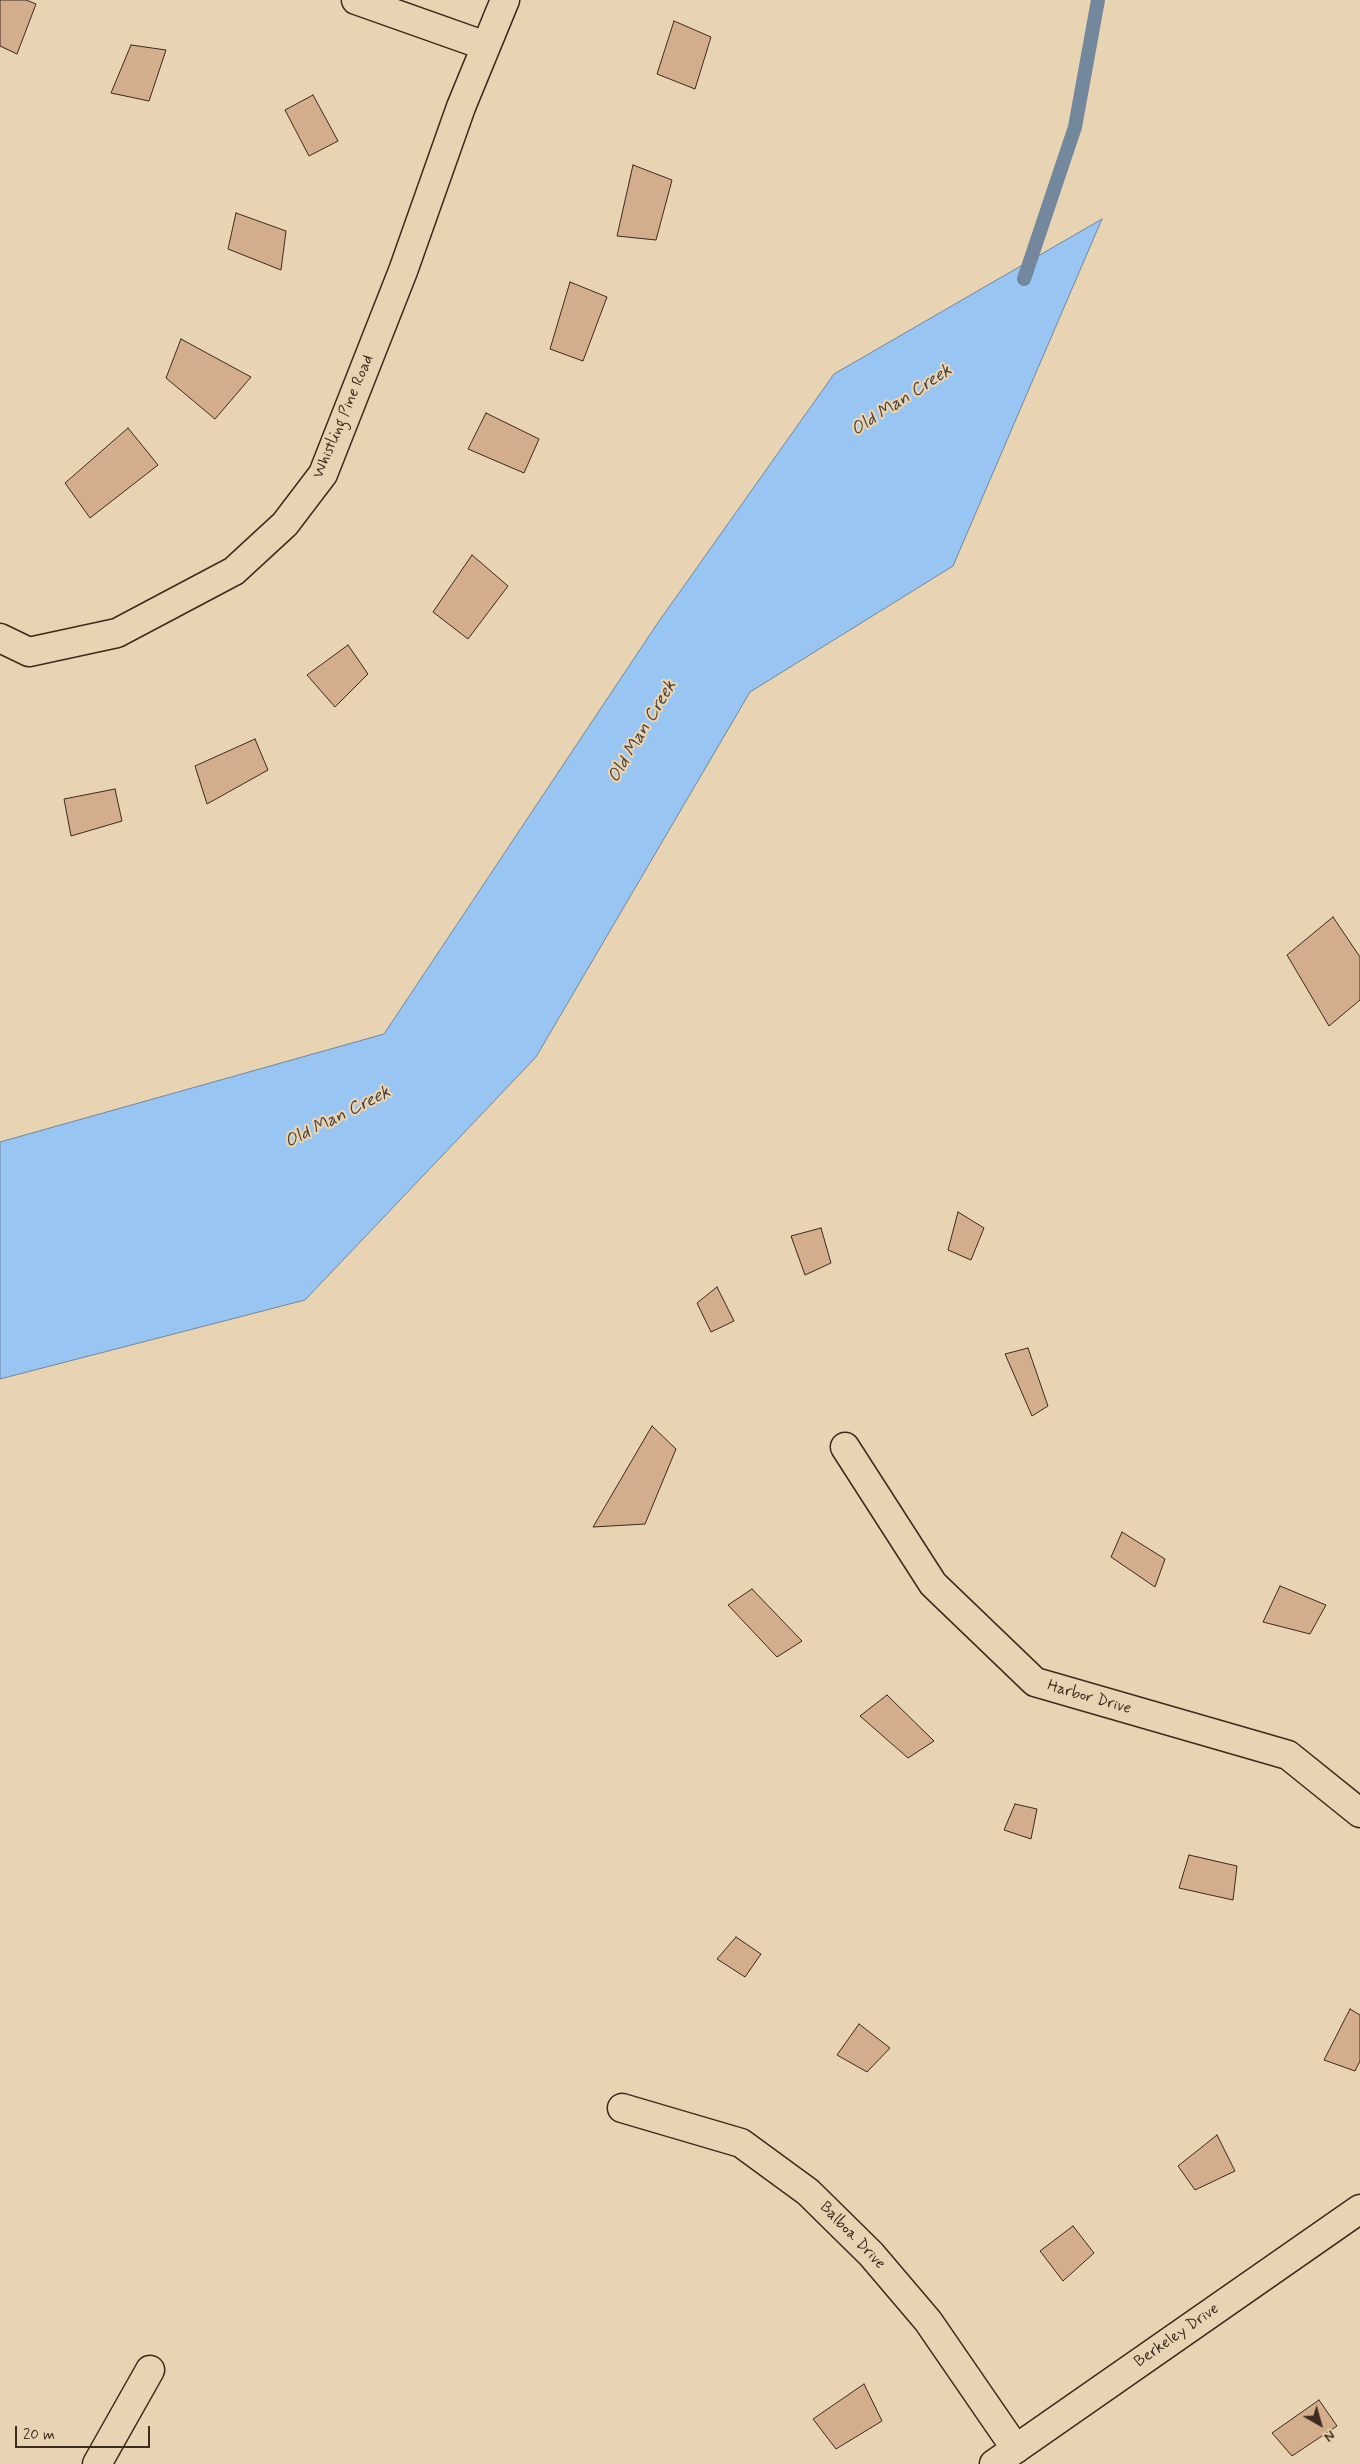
<!DOCTYPE html>
<html>
<head>
<meta charset="utf-8">
<style>
	body { margin:0 }
	#map { position:relative; width:1360px; height:2464px; overflow:hidden; background:#e8d3b2; font-family:Mynerve,sans-serif }
	canvas { display:block }
	.north { position:absolute; left:1295px; top:2399px; width:50px; height:50px; -webkit-text-stroke:4px #e8d3b2; paint-order:stroke; rotate:142deg; font-size:14px; font-weight:700; line-height:20px; text-align:center; color:#3b2a1e }
	.north::after { content:''; display:block; margin:auto; width:18px; height:22px; background:#3b2a1e; clip-path:polygon(50% 0,100% 100%,50% 72%,0 100%) }
	.scale { position:absolute; left:15px; top:2426px; width:135px; height:22px; box-sizing:border-box; border:2px solid #3b2a1e; border-top:0; padding-left:6px; font-size:15px; line-height:18px; white-space:nowrap; color:#3b2a1e; -webkit-text-stroke:4px #e8d3b2; paint-order:stroke }
</style>
</head>
<body>
<div id="map">
<canvas width="1360" height="2464"></canvas>
<div class="north">N</div>
<div class="scale">20 m</div>
</div>
<script>
const ctx = document.querySelector('canvas').getContext('2d');
ctx.lineJoin = 'round';
function fillPath(path, color) {
  ctx.fillStyle = color;
  ctx.fill(path, 'evenodd');
}
function poly(rows) {
  const path = new Path2D();
  for (const r of rows) {
    path.moveTo(r[0], r[1]);
    for (let i = 2; i < r.length; i += 2) path.lineTo(r[i], r[i + 1]);
  }
  return path;
}
function strokePath(path, color, width, dash) {
  ctx.strokeStyle = color;
  ctx.lineWidth = width;
  ctx.lineCap = dash ? 'butt' : 'round';
  ctx.setLineDash(dash || []);
  ctx.stroke(path);
}
function label(font, color, halo, rows, align = 'center') {
  ctx.font = font + ' Mynerve,sans-serif';
  ctx.lineWidth = 4.5;
  ctx.setLineDash([]);
  ctx.textBaseline = 'middle';
  ctx.strokeStyle = halo;
  ctx.fillStyle = color;
  for (const [text, x, y, turn = 0] of rows) {
    ctx.save();
    ctx.translate(x, y);
    ctx.rotate((+turn || 0) * Math.PI / 180);
    ctx.textAlign = isNaN(turn) ? turn : align;
    if (halo) ctx.strokeText(text, 0, 0);
    ctx.fillText(text, 0, 0);
    ctx.restore();
  }
}
const water = poly([
	[1102,219,953,566,750,692,536,1057,305,1300,0,1379,0,1142,384,1034,657,624,834,374,1102,219]
]);
fillPath(water, '#98c5f2');
strokePath(water, '#73879d', 1);
strokePath(poly([
	[1024,279,1075,127,1098,0]
]), '#73879d', 14);
const building = poly([
	[0,0,26,0,36,4,17,54,0,46,0,0],
	[674,21,711,37,695,89,657,74,674,21],
	[131,45,166,50,149,101,111,93,131,45],
	[313,95,338,141,309,156,285,110,313,95],
	[633,165,672,180,656,240,617,236,633,165],
	[236,213,286,231,281,270,228,249,236,213],
	[570,282,607,297,583,361,550,349,570,282],
	[181,339,251,377,215,419,166,378,181,339],
	[486,413,539,439,524,473,468,449,486,413],
	[128,428,158,465,90,518,65,483,128,428],
	[472,555,508,586,468,639,433,612,472,555],
	[348,645,368,674,335,707,307,675,348,645],
	[255,739,268,770,207,804,195,766,255,739],
	[115,789,122,821,71,836,64,799,115,789],
	[1333,917,1360,957,1360,1000,1329,1026,1287,955,1333,917],
	[958,1212,984,1228,971,1260,948,1250,958,1212],
	[821,1228,831,1263,805,1275,791,1236,821,1228],
	[717,1287,734,1321,711,1332,697,1303,717,1287],
	[1028,1348,1048,1406,1032,1416,1005,1354,1028,1348],
	[652,1426,676,1449,645,1524,593,1527,652,1426],
	[1122,1532,1165,1559,1155,1587,1111,1557,1122,1532],
	[1280,1586,1326,1605,1310,1634,1263,1622,1280,1586],
	[752,1589,802,1641,777,1657,728,1605,752,1589],
	[887,1695,934,1741,908,1758,860,1716,887,1695],
	[1015,1804,1037,1809,1031,1839,1004,1830,1015,1804],
	[1189,1855,1237,1866,1233,1900,1179,1888,1189,1855],
	[736,1937,761,1954,745,1977,717,1959,736,1937],
	[1350,2009,1360,2015,1360,2061,1355,2071,1324,2060,1350,2009],
	[859,2024,890,2048,867,2072,837,2055,859,2024],
	[1217,2135,1235,2171,1195,2190,1178,2166,1217,2135],
	[1073,2226,1094,2253,1063,2281,1040,2251,1073,2226],
	[864,2384,882,2421,836,2449,813,2419,864,2384],
	[1319,2400,1337,2426,1292,2456,1272,2433,1319,2400]
]);
fillPath(building, '#d4ad8d');
strokePath(building, '#3b2a1e', 1);
const street = poly([
	[356,0,486,46],
	[0,638,29,652,117,633,234,571,285,524,323,474,403,271,461,107,505,0],
	[845,1447,933,1584,1035,1682,1288,1755,1360,1813],
	[622,2108,741,2143,808,2192,871,2254,928,2321,1016,2449],
	[97,2464,150,2370],
	[994,2464,1360,2209]
]);
strokePath(street, '#3b2a1e', 31);
strokePath(street, '#e8d3b2', 28);
label('16px', '#3b2a1e', '#e8d3b2', [
	["Whistling Pine Road",344,417,-67],
	["Harbor Drive",1089,1698,16],
	["Balboa Drive",852,2236,46],
	["Berkeley Drive",1177,2336,-35]
]);
label('italic 18px', '#49413e', '#e8d3b2', [
	["Old Man Creek",902,401,-33],
	["Old Man Creek",643,732,-59],
	["Old Man Creek",338,1118,-27]
]);
</script>
</body>
</html>
